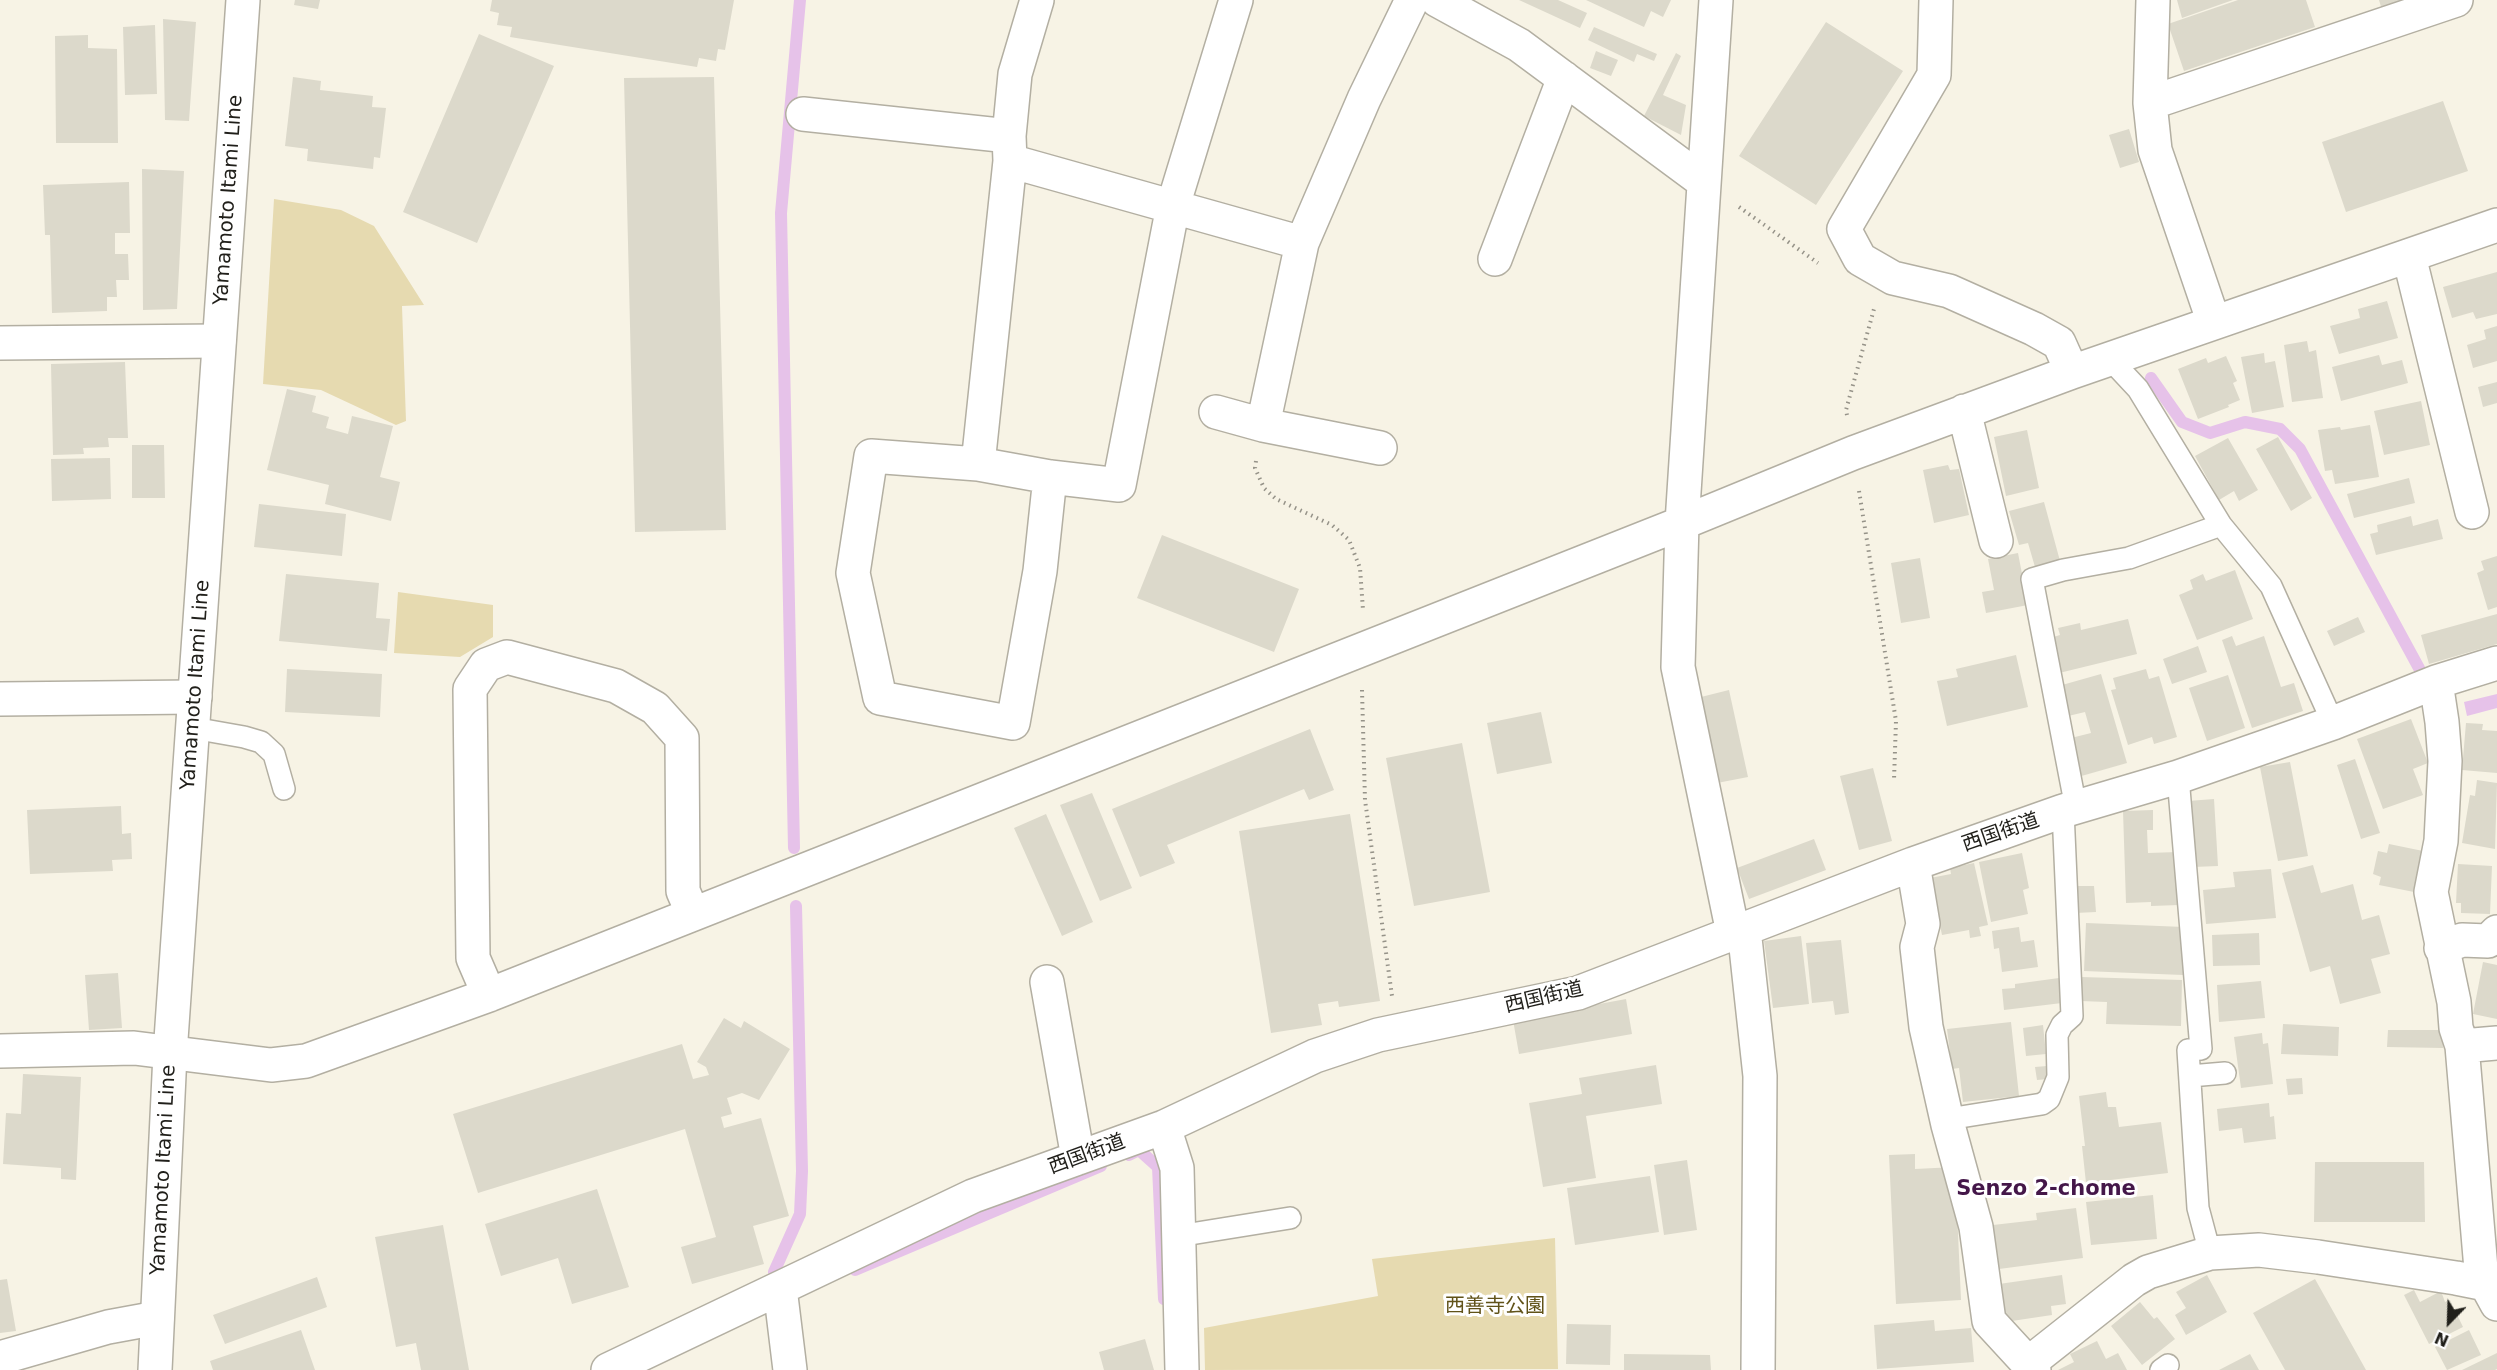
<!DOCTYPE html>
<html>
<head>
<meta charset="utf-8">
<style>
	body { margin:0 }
	#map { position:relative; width:2497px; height:1370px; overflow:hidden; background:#f7f3e5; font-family:"DejaVu Sans",sans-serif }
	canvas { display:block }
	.north { position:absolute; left:2419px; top:1292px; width:60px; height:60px; -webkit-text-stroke:4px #fff; paint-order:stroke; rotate:203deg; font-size:16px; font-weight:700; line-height:24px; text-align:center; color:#201f1a }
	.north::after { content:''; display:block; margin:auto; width:21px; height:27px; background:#201f1a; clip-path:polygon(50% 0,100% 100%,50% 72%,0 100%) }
</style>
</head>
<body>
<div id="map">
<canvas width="2497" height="1370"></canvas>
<div class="north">N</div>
</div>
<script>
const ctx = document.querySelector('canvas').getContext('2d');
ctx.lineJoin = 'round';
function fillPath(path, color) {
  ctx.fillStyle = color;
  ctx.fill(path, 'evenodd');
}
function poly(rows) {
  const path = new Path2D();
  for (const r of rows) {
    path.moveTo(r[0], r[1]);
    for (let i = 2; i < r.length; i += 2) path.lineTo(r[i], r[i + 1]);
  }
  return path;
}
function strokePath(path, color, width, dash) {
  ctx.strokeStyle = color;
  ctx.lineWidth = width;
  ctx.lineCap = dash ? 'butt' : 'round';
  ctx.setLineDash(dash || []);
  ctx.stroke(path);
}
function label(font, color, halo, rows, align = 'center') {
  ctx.font = font + ' "DejaVu Sans","Noto Sans JP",sans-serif';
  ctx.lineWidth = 6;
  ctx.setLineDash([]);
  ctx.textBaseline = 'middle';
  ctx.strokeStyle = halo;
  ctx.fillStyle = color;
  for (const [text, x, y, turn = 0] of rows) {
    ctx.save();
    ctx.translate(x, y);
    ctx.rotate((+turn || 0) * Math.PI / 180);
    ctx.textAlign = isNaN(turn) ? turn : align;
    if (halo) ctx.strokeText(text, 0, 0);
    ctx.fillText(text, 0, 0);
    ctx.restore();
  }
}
fillPath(poly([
	[274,199,341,210,374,226,424,305,402,306,406,421,396,425,321,390,263,384],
	[398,592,493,605,493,637,460,657,394,653],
	[1555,1238,1558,1369,1205,1370,1204,1328,1378,1296,1372,1259]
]), '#e6dab0');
fillPath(poly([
	[2497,694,2497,708,2467,716,2464,702]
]), '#e6c2e9');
strokePath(poly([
	[2151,378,2182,422,2210,433,2245,422,2280,429,2300,449,2420,670],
	[794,848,781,213,800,0],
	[1129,1155,1139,1150,1158,1167,1164,1299],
	[855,1270,1101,1166],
	[774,1272,800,1214,802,1171,796,906]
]), '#e6c2e9', 12);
fillPath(poly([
	[295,0,320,0,318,9,294,5],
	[492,0,734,0,725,50,718,49,716,61,699,58,697,67,510,37,512,27,497,25,499,13,490,11],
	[1519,0,1558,0,1587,13,1580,28],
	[1586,0,1671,0,1663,17,1651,11,1644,27],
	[2177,0,2233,0,2182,18],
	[2238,0,2306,0,2315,27,2184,71,2168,24],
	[2379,0,2408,0,2382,10],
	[163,19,196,22,189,121,165,120],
	[1826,22,1903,71,1816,205,1739,156],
	[155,25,157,94,125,95,123,27],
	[1594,27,1657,54,1654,61,1637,54,1634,62,1588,40],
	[479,34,554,66,477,243,403,212],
	[88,35,88,48,117,49,118,143,56,143,55,36],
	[1596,51,1618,60,1611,76,1590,68],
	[1676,53,1681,56,1663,95,1686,105,1681,135,1644,116],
	[293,77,321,81,320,90,373,96,372,107,386,108,380,158,374,157,373,169,307,161,308,149,285,146],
	[714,77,726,530,635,532,624,78],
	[2443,101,2468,171,2346,212,2322,142],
	[2129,129,2139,162,2120,168,2109,135],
	[142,169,184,171,177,309,143,310],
	[129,182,130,233,115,233,115,254,128,254,129,280,116,280,117,297,107,297,107,311,52,313,50,235,45,235,43,185],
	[2497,272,2497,314,2476,319,2473,312,2452,318,2443,287],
	[2387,301,2398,338,2339,354,2330,326,2360,318,2358,309],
	[2497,326,2497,361,2473,368,2467,345,2486,339,2484,330],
	[2307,341,2309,352,2316,350,2323,398,2292,402,2284,345],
	[2264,353,2265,363,2275,361,2284,407,2252,413,2241,357],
	[2379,355,2382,365,2402,360,2408,383,2341,401,2332,367],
	[2226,356,2237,381,2233,383,2240,400,2228,405,2229,407,2198,419,2178,369,2206,358,2208,363],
	[125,362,128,438,108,438,109,447,83,448,84,454,53,455,51,364],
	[2497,382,2497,403,2483,407,2478,387],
	[287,389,316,396,312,412,329,417,326,428,348,434,352,416,393,426,380,477,400,482,391,521,325,504,329,485,267,470],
	[2421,401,2430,445,2384,455,2374,411],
	[2370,425,2379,477,2335,484,2332,470,2325,471,2318,430,2340,427,2341,430],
	[2027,430,2039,488,2006,496,1994,437],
	[2278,437,2312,498,2291,511,2256,449],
	[2228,438,2258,490,2239,501,2234,491,2219,500,2195,456],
	[132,445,164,445,165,498,132,498],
	[110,458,111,499,52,501,51,459],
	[1948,465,1950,470,1959,469,1969,515,1934,523,1923,470],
	[2409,478,2415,503,2354,518,2347,494],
	[2044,502,2060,561,2035,567,2028,543,2019,545,2009,511],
	[259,504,346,514,342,556,254,547],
	[2411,516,2413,526,2438,519,2443,539,2376,555,2370,534,2378,532,2377,525],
	[1162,535,1299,589,1274,652,1137,598],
	[2018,553,2028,605,1986,613,1982,592,1994,590,1988,559],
	[2497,556,2497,607,2488,610,2477,573,2484,570,2481,561],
	[1920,558,1930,618,1901,623,1891,563],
	[2235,570,2253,619,2197,640,2179,595,2193,589,2190,580,2203,574,2206,581],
	[286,574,379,583,376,618,390,619,387,651,279,641],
	[2497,614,2497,644,2429,664,2421,635],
	[2358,617,2365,632,2334,646,2327,631],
	[2128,619,2137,654,2055,674,2047,639,2060,635,2058,628,2080,623,2081,630],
	[2232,636,2236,646,2264,636,2281,687,2294,683,2303,711,2252,728,2222,640],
	[2198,646,2207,672,2172,684,2163,659],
	[2016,655,2028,707,1947,726,1937,681,1958,677,1956,669],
	[287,669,382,674,380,717,285,712],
	[2146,669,2149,679,2159,676,2177,737,2154,744,2152,737,2128,745,2111,690,2116,689,2113,678],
	[2101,674,2127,763,2078,777,2067,739,2091,733,2085,712,2064,717,2055,687],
	[2228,675,2245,728,2207,741,2189,688],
	[1729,690,1748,777,1717,783,1697,698],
	[1541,712,1552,763,1497,774,1487,723],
	[2411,719,2428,763,2413,769,2423,795,2383,809,2357,739],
	[2466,723,2483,724,2482,730,2497,731,2497,773,2462,770],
	[1310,729,1334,790,1309,800,1304,789,1167,845,1175,863,1140,877,1112,809],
	[1462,743,1490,892,1414,906,1386,758],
	[2355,759,2380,833,2361,839,2337,765],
	[2290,762,2308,856,2278,861,2260,767],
	[1873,768,1892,841,1859,850,1840,776],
	[2477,780,2497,783,2495,849,2462,843,2470,795,2475,796],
	[1092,793,1132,888,1100,901,1060,805],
	[2214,799,2218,866,2193,867,2188,801],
	[121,806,122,834,131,833,132,859,112,860,113,871,30,874,27,810],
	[2153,810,2153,830,2147,830,2148,853,2178,852,2179,905,2151,906,2151,902,2126,903,2123,811],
	[1046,814,1093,922,1062,936,1014,828],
	[1350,814,1380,1001,1339,1007,1338,1001,1318,1004,1322,1025,1271,1033,1239,831],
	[1814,839,1826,870,1749,899,1737,868],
	[2389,844,2423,851,2414,892,2379,885,2381,877,2373,874,2378,851,2387,853],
	[2022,853,2029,888,2023,890,2028,914,1991,922,1979,862],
	[1974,863,1988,925,1979,927,1981,936,1970,938,1969,930,1942,935,1930,878,1951,874,1950,868],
	[2458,864,2492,866,2490,914,2461,913,2461,903,2456,903],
	[2313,865,2321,893,2353,884,2362,920,2379,915,2390,954,2371,959,2381,993,2340,1004,2330,966,2310,972,2282,873],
	[2271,869,2276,918,2206,924,2203,890,2235,887,2233,872],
	[2074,886,2094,886,2096,912,2075,913],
	[2086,923,2184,927,2183,975,2084,971],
	[2019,927,2021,942,2034,940,2038,967,2002,972,1999,948,1994,949,1992,931],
	[2259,933,2260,965,2213,966,2212,935],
	[1801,936,1809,1004,1773,1008,1764,941],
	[1841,940,1849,1013,1835,1015,1833,1001,1812,1003,1806,943],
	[2483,962,2497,965,2497,1019,2473,1014],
	[118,973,122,1028,89,1030,85,975],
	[2081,977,2182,980,2181,1026,2106,1024,2107,1002,2080,1001],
	[2059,978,2062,1003,2004,1010,2002,989,2015,988,2015,984],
	[2261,981,2265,1018,2219,1022,2217,985],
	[1626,999,1632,1034,1519,1054,1513,1020],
	[724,1018,741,1028,744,1021,790,1049,759,1100,742,1093,727,1098,732,1114,721,1117,724,1128,761,1118,789,1216,753,1226,764,1264,692,1284,681,1247,716,1237,685,1129,478,1193,453,1114,682,1044,693,1079,709,1075,706,1067,697,1062],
	[2011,1022,2019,1096,1963,1102,1959,1068,1952,1069,1947,1029],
	[2283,1024,2339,1027,2338,1056,2281,1054],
	[2043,1025,2046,1054,2026,1056,2023,1028],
	[2388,1030,2442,1030,2443,1048,2387,1047],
	[2262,1033,2263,1044,2268,1043,2273,1084,2241,1088,2234,1037],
	[1656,1065,1662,1104,1586,1116,1596,1178,1543,1187,1529,1103,1582,1094,1579,1078],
	[2047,1066,2048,1079,2037,1080,2035,1067],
	[23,1074,81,1077,76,1180,61,1179,61,1168,3,1164,6,1113,21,1114],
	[2302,1078,2303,1094,2288,1095,2286,1079],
	[2106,1092,2108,1107,2116,1107,2119,1127,2161,1122,2168,1173,2086,1183,2082,1146,2085,1146,2079,1096],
	[2269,1103,2270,1117,2274,1116,2276,1139,2244,1143,2242,1128,2219,1131,2217,1109],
	[1915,1154,1915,1169,1955,1167,1961,1300,1896,1304,1889,1155],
	[1687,1160,1697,1230,1664,1235,1654,1165],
	[2315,1162,2424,1162,2425,1222,2314,1222],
	[1650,1176,1659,1232,1575,1245,1567,1188],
	[597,1189,629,1287,572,1304,558,1258,501,1276,485,1224],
	[2153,1195,2157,1239,2091,1245,2086,1202],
	[2076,1208,2083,1258,1999,1269,1993,1225,2037,1220,2036,1213],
	[443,1225,469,1370,421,1370,416,1343,396,1347,375,1237],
	[2062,1275,2066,1304,2051,1306,2052,1315,2005,1322,1999,1284],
	[2207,1275,2227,1312,2186,1335,2175,1315,2186,1308,2176,1292],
	[317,1277,327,1307,225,1344,213,1315],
	[7,1279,16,1331,0,1333,0,1280],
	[2315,1279,2366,1370,2285,1370,2253,1313],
	[2414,1290,2420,1302,2441,1291,2445,1302,2450,1300,2463,1327,2429,1344,2404,1295],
	[2140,1302,2154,1319,2157,1317,2175,1339,2142,1365,2111,1326],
	[1934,1320,1935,1331,1971,1328,1974,1362,1877,1369,1874,1325],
	[1567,1324,1611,1325,1610,1365,1566,1364],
	[301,1330,315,1370,213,1370,210,1361],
	[2469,1330,2481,1355,2447,1370,2435,1347],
	[1145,1339,1154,1370,1104,1370,1099,1352],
	[2097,1341,2106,1359,2118,1353,2127,1370,2058,1370,2074,1362,2070,1354],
	[2497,1353,2497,1369,2495,1370,2462,1370],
	[1624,1354,1710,1355,1711,1370,1624,1370],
	[2250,1354,2259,1370,2219,1370]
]), '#dcd9cb');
const lane = poly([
	[2110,359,2138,389,2221,525,2271,586,2333,723],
	[193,728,244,737,261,742,274,754,284,789],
	[2178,777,2201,1049,2188,1050,2198,1208,2210,1253],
	[2076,808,2032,579,2063,570,2129,558,2221,525],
	[2190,1076,2225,1073],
	[1948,1119,2042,1104,2049,1099,2058,1077,2057,1035,2062,1025,2072,1016,2063,811],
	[1178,1236,1290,1218],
	[2161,1370,2168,1365]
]);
const street = poly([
	[1037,0,1015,74,1009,136,1010,161,978,464,1050,477,1119,485,1173,206,1236,0],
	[1437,0,1519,45,1704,182],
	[1716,0,1682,523,1678,667,1733,933],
	[1936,0,1934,75,1844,229,1860,259,1893,278,1949,291,2034,329,2059,343,2072,372],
	[2153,0,2150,103,2456,0],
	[2150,103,2155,150,2214,323],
	[803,114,1009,136],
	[1010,161,1302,243],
	[2409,256,2472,512],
	[1495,259,1564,78],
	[0,343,219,341],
	[1964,411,1996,541],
	[1216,412,1263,425,1380,448],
	[1263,425,1302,243,1364,99,1412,0],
	[978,464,871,456,853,573,880,698,1013,723,1040,571,1050,477],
	[2436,682,2442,722,2445,761,2441,841,2431,892,2454,1002,2456,1028,2462,1046,2481,1269,2486,1284],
	[0,699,195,697],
	[1913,864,1923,924,1917,947,1926,1027,1948,1125,1976,1227,1989,1321,2034,1370],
	[1744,929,1760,1076,1758,1370],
	[2441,948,2462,940,2488,941,2497,932],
	[1047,982,1078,1158],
	[489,995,473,958,470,689,486,665,507,657,616,686,655,708,682,738,683,891,693,914],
	[2462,1046,2497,1043],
	[0,1051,134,1048,271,1065,306,1061,489,995,1682,523,1853,453,2072,372,2497,225],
	[1164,1127,1177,1168,1182,1370],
	[780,1288,790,1370],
	[0,1358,108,1327,157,1318],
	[2029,1363,2134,1280,2148,1272,2210,1253,2259,1250,2318,1257,2456,1278,2486,1284,2497,1304],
	[608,1370,973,1196,1164,1127,1315,1056,1378,1035,1578,993,1913,864,2063,811,2178,777,2333,723,2436,682,2497,663]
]);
const secondary = poly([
	[155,1370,170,1054,243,0]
]);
strokePath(lane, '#b3afa2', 24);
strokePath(street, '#b3afa2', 36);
strokePath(secondary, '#b3afa2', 36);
strokePath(poly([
	[1739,207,1818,263],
	[1847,415,1846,410,1874,309],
	[1256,461,1255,468,1264,488,1276,499,1332,525,1349,540,1360,568,1363,610],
	[1859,491,1896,721,1894,780],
	[1362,690,1365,800,1392,996]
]), '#959288', 4, [1.5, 4.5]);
strokePath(lane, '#fff', 21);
strokePath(street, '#fff', 33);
strokePath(secondary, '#fff', 33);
label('20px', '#201f1a', '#fff', [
	["Yamamoto Itami Line",229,200,-86],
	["Yamamoto Itami Line",196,685,-86],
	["西国街道",2001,833,-19],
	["西国街道",1544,998,-13],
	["西国街道",1087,1155,-20],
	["Yamamoto Itami Line",164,1170,-87]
]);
label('20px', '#605218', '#fff', [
	["西善寺公園",1495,1307]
]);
label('bold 21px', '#441749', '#fff', [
	["Senzo 2-chome",2046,1190]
]);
</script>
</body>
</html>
